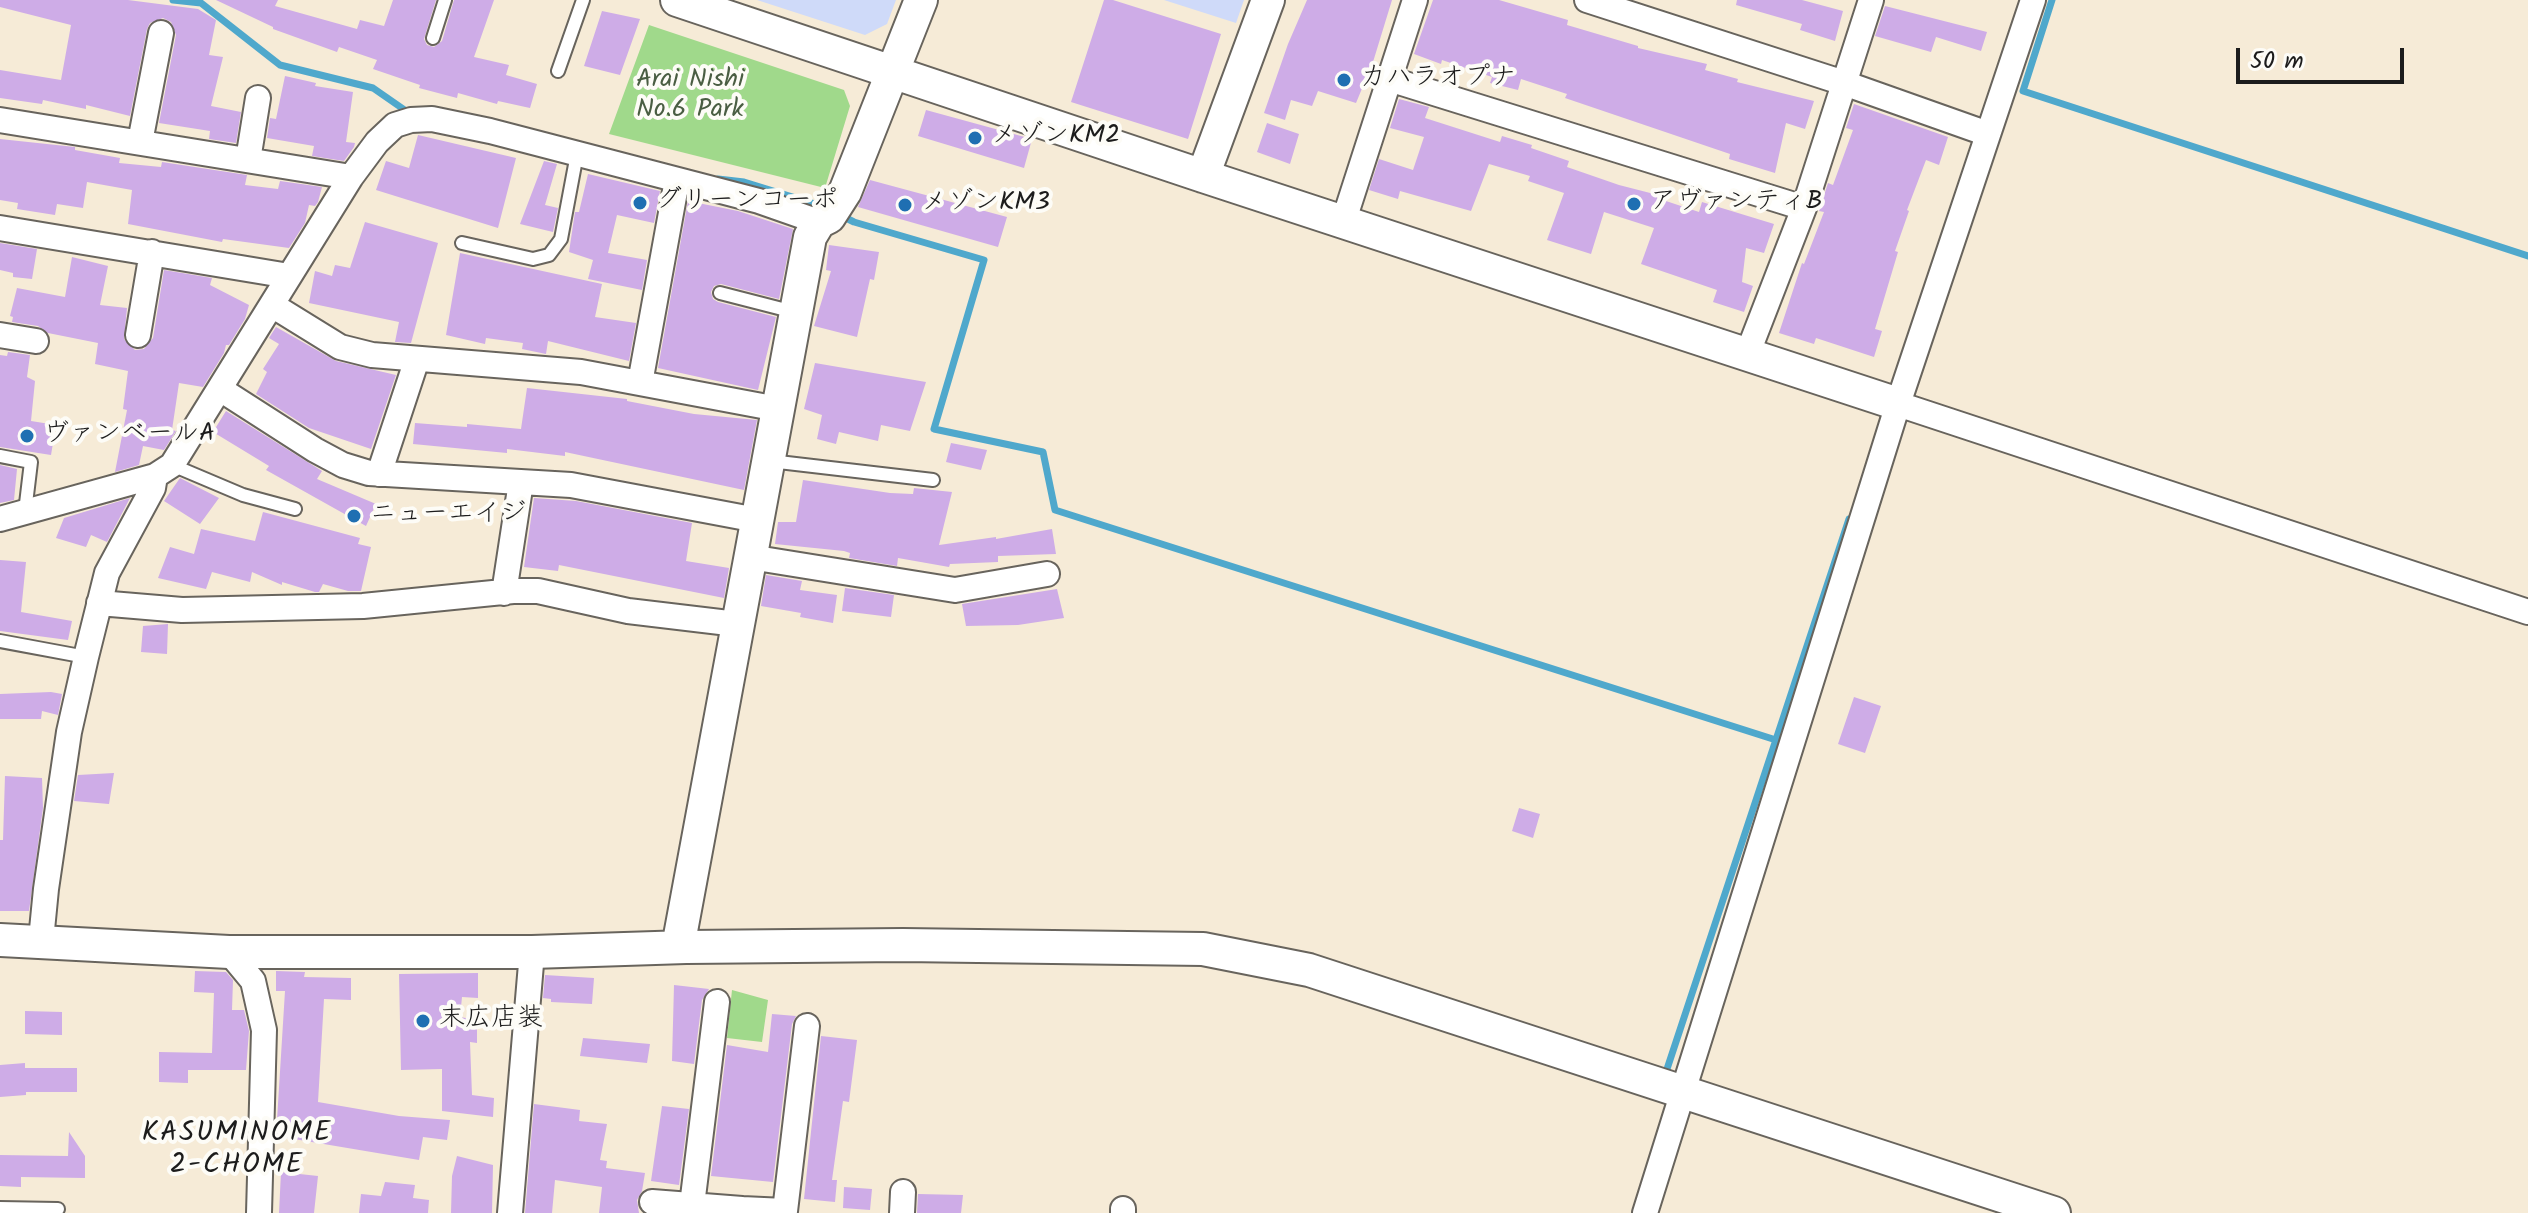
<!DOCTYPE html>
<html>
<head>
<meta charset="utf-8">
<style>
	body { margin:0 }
	#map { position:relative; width:2528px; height:1213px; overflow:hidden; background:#f6ebd7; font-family:Kalam,sans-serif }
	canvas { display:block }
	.scale { position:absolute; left:2236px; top:48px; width:168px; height:36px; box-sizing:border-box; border:4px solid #1c1c1c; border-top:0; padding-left:10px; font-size:24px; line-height:28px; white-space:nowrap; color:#1c1c1c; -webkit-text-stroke:6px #fdfcf7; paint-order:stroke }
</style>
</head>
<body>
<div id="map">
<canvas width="2528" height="1213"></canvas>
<div class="scale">50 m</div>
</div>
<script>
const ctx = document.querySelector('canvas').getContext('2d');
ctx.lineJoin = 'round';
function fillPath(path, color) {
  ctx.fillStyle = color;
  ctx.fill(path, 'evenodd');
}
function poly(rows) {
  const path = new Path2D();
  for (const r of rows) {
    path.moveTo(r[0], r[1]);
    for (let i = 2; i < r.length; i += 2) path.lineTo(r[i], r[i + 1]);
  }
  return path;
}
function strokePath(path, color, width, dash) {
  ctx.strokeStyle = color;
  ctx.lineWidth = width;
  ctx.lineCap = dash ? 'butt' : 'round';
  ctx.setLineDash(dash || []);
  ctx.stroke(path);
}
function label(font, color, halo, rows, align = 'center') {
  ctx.font = font + ' Kalam,"Klee One",sans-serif';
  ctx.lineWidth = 8;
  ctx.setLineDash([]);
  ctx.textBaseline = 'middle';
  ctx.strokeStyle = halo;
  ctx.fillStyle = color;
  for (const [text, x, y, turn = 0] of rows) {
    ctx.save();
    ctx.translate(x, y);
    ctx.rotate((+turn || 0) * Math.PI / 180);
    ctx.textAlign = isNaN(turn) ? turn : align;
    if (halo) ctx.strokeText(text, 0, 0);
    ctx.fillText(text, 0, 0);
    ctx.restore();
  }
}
fillPath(poly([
	[757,0,896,0,887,24,865,35],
	[1164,0,1244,0,1236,23]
]), '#cfdaf9');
fillPath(poly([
	[649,25,844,90,850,106,825,188,609,134],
	[732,990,768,1000,762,1042,727,1038]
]), '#a0d98b');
strokePath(poly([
	[173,0,201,3,280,65,373,88,409,113],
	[2052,0,2023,91,2528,256],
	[718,179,744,182,825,207],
	[840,215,854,222,984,260,934,429,1043,452,1055,510,1776,740],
	[1667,1069,1849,519]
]), '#4fa8cc', 7);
fillPath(poly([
	[0,0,128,0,198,9,216,20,209,55,223,57,211,106,241,112,236,143,209,139,210,131,159,123,176,35,171,22,163,18,150,23,147,29,130,116,86,105,86,109,43,100,42,104,0,98,0,70,61,80,71,25,0,7],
	[216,0,278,0,275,6,357,29,360,20,384,26,393,0,436,0,424,39,427,45,434,47,442,41,454,0,494,0,474,57,509,65,506,75,537,84,530,108,498,101,497,104,458,93,457,98,419,88,420,85,373,69,377,60,339,47,337,52,273,29,273,27],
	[1104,0,1113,0,1221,34,1188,139,1071,102],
	[1307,0,1392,0,1373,62,1356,103,1318,91,1312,106,1291,100,1285,120,1264,113,1288,44],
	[1433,0,1499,0,1568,20,1567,25,1638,46,1638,48,1707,64,1705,70,1738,79,1737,82,1814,101,1805,129,1786,123,1775,173,1729,159,1730,154,1565,98,1567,94,1521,79,1518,90,1490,83,1492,77,1442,60,1441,64,1414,54],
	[1737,0,1802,0,1843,11,1835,41,1800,30,1802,24,1736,5],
	[1885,6,1987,32,1981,51,1936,37,1931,52,1875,36],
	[602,11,640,19,620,75,584,66],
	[285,76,316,83,315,86,353,92,346,142,355,143,354,147,344,161,312,156,314,146,267,138,270,118,276,119],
	[1399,99,1429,107,1425,118,1500,142,1502,136,1532,145,1531,148,1569,161,1567,167,1619,185,1658,195,1657,198,1699,212,1702,202,1774,224,1764,253,1746,248,1742,282,1753,286,1744,312,1713,302,1717,290,1641,264,1654,228,1604,212,1591,254,1547,240,1564,193,1528,181,1530,176,1489,164,1471,211,1400,191,1398,199,1369,190,1379,159,1413,170,1424,137,1390,128],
	[1854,104,1948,137,1939,165,1926,160,1907,210,1909,211,1895,251,1898,252,1875,329,1882,331,1874,357,1816,338,1814,344,1779,333,1802,263,1804,264,1824,212,1819,211,1828,183,1833,185,1853,130,1846,128],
	[926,110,1032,139,1024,168,918,136],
	[1267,123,1299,134,1290,164,1257,152],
	[418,135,516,158,498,228,376,190,386,161,409,168],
	[0,139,75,147,75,150,120,158,119,163,161,167,162,162,247,175,245,185,278,189,280,181,322,187,318,202,315,206,309,205,305,223,289,248,223,239,222,242,128,224,132,190,87,182,83,208,57,204,55,215,17,209,18,203,0,200],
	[544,161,557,164,545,205,558,208,553,232,520,224],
	[588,174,660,191,654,223,617,215,608,253,647,260,642,290,588,279,593,260,569,252,575,212,579,212],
	[870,180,1007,217,998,247,858,207],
	[688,201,738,211,793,229,779,299,721,284,714,286,711,292,713,299,718,302,776,317,758,390,658,368],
	[365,222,438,243,411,343,395,342,399,322,309,303,315,271,332,276,335,265,350,268],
	[0,243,37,249,32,279,13,277,13,273,0,270],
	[829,245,879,252,874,280,870,279,857,337,814,326,831,271,826,270],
	[460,253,602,284,595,317,636,323,629,361,548,341,546,354,522,349,523,343,486,338,485,344,446,335],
	[72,257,108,266,100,305,127,308,124,339,135,350,144,349,153,338,164,270,212,278,210,285,249,305,245,319,229,345,226,345,224,353,203,387,179,383,172,430,176,431,164,450,143,446,139,465,115,472,127,410,123,409,128,371,95,364,98,343,48,333,38,326,12,322,13,317,10,316,17,288,65,297],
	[276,327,336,361,396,375,371,449,309,428,256,394,267,372,263,369,279,344,269,338],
	[8,352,30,355,27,377,35,381,31,421,56,425,51,455,0,447,0,355,7,356],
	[815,363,926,382,910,431,881,425,878,441,839,432,836,444,817,439,822,415,804,409],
	[527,388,627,399,627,401,694,414,757,420,744,490,565,452,565,456,507,449,507,453,413,444,415,423,467,427,467,424,521,429],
	[226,411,322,471,317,479,376,504,366,526,266,470,269,466,213,432],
	[951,443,987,450,981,470,946,462],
	[0,465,17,469,14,500,0,503],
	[180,478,219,498,200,524,164,501],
	[803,480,890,493,913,494,914,488,952,492,939,545,996,537,996,539,1052,529,1056,554,998,556,998,562,950,564,949,567,898,558,897,566,849,558,850,553,844,551,775,544,778,522,796,522],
	[130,498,107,542,91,535,86,547,56,538,64,518],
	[534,498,576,501,692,523,686,561,729,568,724,598,559,565,558,571,524,567],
	[263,512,360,538,358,544,371,547,361,591,348,591,323,584,319,592,315,592,282,582,282,585,252,572,250,582,212,572,206,589,158,578,170,547,194,554,201,529,255,541],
	[0,560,26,562,21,612,72,621,68,640,0,631],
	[766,575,802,581,800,590,837,595,833,623,800,617,801,613,761,606],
	[845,588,894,595,891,617,842,611],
	[1057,589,1064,618,1018,625,966,626,962,604],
	[168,624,167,654,141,652,143,626],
	[51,692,62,694,58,715,42,711,41,719,0,719,0,694],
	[1854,697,1881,706,1865,753,1838,744],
	[114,773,109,804,74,801,78,775],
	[5,776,42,778,43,808,29,911,0,911,0,840,3,840],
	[1519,808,1540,814,1533,838,1512,831],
	[195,971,226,972,233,980,232,1010,244,1010,249,1031,246,1070,188,1070,188,1083,159,1082,159,1052,212,1053,214,993,194,992],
	[276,971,305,972,304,977,351,978,351,1000,324,999,318,1102,399,1116,450,1120,447,1140,423,1137,419,1160,276,1136,285,991,276,991],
	[478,973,478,998,462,997,460,1017,477,1020,477,1043,470,1042,472,1095,494,1098,493,1117,442,1111,442,1069,401,1070,399,974],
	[545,975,594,978,592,1004,551,1002,551,999,543,998],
	[674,985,709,989,702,1000,694,1064,672,1061],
	[25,1011,62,1012,62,1035,25,1034],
	[772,1014,796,1016,792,1024,773,1182,711,1176,727,1045,768,1052],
	[821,1036,857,1040,849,1102,843,1101,832,1180,837,1180,835,1202,804,1199],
	[583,1038,650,1044,647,1063,580,1056],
	[25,1063,25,1068,77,1068,77,1092,26,1092,26,1095,0,1097,0,1065],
	[534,1104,580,1110,579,1121,607,1124,600,1160,607,1161,606,1168,645,1173,642,1191,637,1200,639,1213,599,1213,602,1187,555,1180,552,1213,525,1213],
	[662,1106,689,1109,679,1185,651,1181],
	[69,1132,85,1156,85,1178,21,1177,21,1187,0,1186,0,1155,68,1156],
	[457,1156,493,1165,492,1213,451,1213,452,1176],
	[281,1172,318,1176,314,1213,279,1213],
	[385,1182,415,1185,413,1198,429,1200,428,1213,359,1213,361,1194,381,1196],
	[844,1187,872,1189,870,1210,843,1208],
	[918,1194,963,1195,961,1213,917,1213]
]), '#ceace7');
const service = poly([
	[433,38,445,0],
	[558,71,583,0],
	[462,243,533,259,549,255,561,239,577,154],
	[720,293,794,312],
	[0,456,31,462,25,512],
	[770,461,933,480],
	[172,465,243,495,295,509],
	[0,641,86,657],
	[0,1208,58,1209]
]);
const minor = poly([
	[1587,0,1844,83,1988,134],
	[1389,79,1804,208],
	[0,120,351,177],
	[140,142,161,33],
	[248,160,258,98],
	[1343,223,1415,0],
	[0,228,289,276],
	[272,305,340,347,372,355,581,372,778,409],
	[0,335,36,341],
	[138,335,152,252],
	[1747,355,1804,208,1871,0],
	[640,383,677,180],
	[220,389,315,450,343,465,369,473,571,485,757,520],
	[1898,404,2528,612],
	[379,474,417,359],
	[0,519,155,476,172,465,351,177,377,142,395,125,411,120,432,119,490,131,759,201,819,222],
	[750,557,955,590,1047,574],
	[504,593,521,482],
	[99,603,182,610,363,606,513,591,538,591,628,611,737,624],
	[41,940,46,889,69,732,86,657,107,573,153,488,155,476],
	[229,952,253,981,264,1030,259,1213],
	[652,1202,742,1209,744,1213],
	[692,1205,717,1002],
	[742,1209,785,1211,807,1026],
	[510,1213,532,952],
	[902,1213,903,1192],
	[1123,1213,1123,1209],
	[1645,1213,1898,404,2033,0]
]);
const tertiary = poly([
	[677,0,1203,176,1898,404],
	[1203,176,1268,0],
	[0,940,229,952,532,952,686,947,903,945,1203,949,1309,970,2054,1213],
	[678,947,810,237,819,222,829,217,845,192,921,0]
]);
strokePath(service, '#68645d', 16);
strokePath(minor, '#68645d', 28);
strokePath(tertiary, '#68645d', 36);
strokePath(service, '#fff', 12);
strokePath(minor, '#fff', 24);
strokePath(tertiary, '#fff', 32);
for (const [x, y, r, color] of [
	[1344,80,8,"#1f6fb2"],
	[975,138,8,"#1f6fb2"],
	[640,203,8,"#1f6fb2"],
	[1634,204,8,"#1f6fb2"],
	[905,205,8,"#1f6fb2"],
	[27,436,8,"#1f6fb2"],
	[354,516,8,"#1f6fb2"],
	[423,1021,8,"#1f6fb2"]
]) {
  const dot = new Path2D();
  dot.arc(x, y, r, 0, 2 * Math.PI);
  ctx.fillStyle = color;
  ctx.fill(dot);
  strokePath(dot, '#fdfcf7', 3);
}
label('26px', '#1c1c1c', '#fdfcf7', [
	["カハラオプナ",1360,80],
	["メゾンKM2",991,138],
	["グリーンコーポ",656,203],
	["アヴァンティB",1650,204],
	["メゾンKM3",921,205],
	["ヴァンベールA",43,436],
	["ニューエイジ",370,516],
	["末広店装",439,1021]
], 'left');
label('26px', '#4a5e43', '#fdfcf7', [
	["Arai Nishi",690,82],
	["No.6 Park",690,112]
]);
ctx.letterSpacing = '2px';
label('28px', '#1c1c1c', '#fdfcf7', [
	["KASUMINOME",237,1135],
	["2-CHOME",237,1167]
]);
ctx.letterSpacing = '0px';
</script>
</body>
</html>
